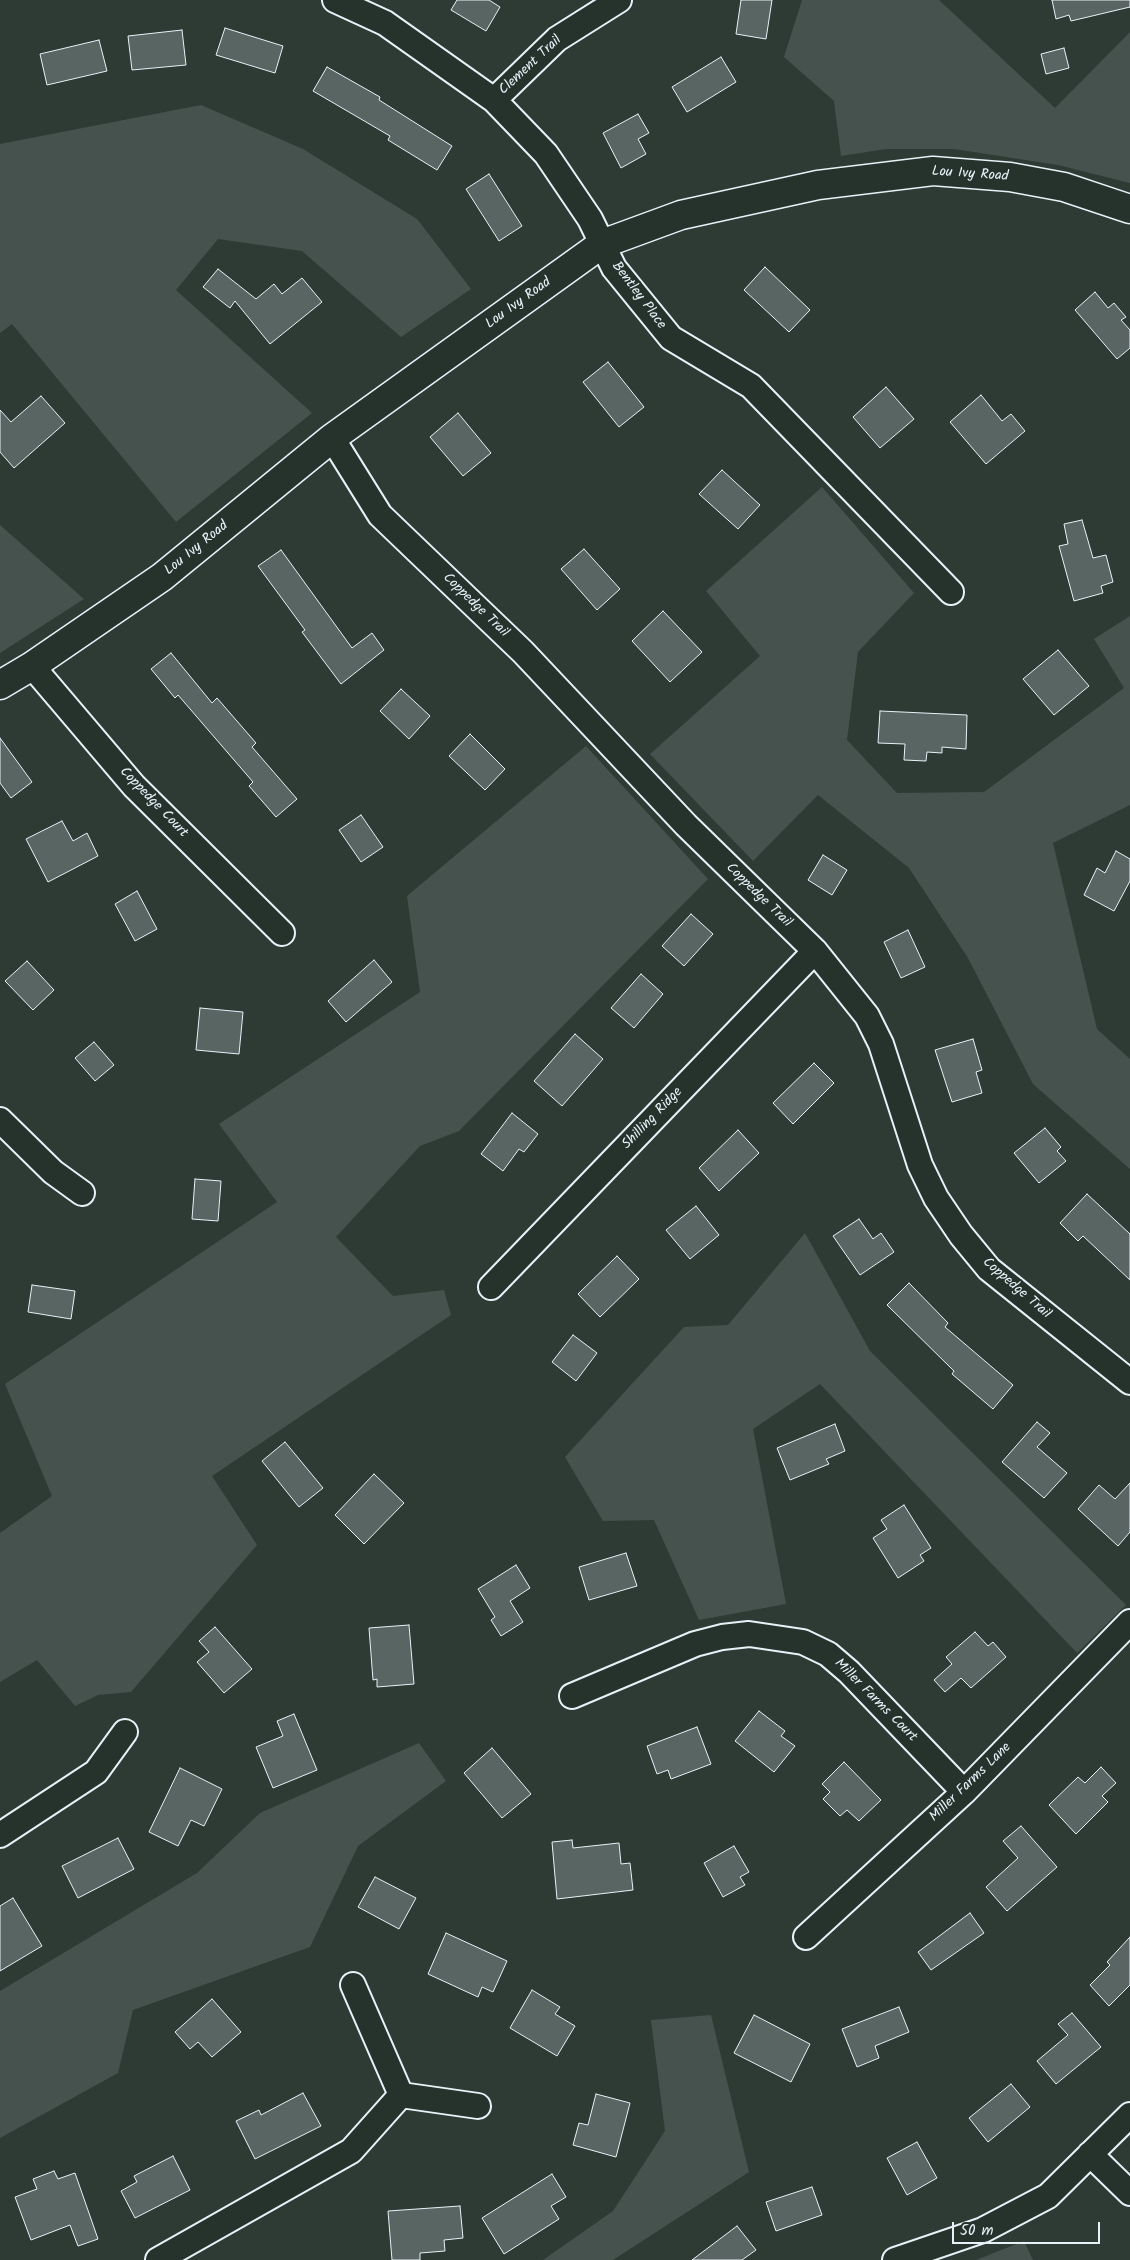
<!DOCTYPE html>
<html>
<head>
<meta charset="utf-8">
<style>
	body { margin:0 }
	#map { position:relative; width:1130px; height:2260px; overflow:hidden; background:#2e3b35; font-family:Kalam,sans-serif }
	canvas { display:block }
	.scale { position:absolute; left:952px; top:2222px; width:148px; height:22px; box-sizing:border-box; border:2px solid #e8f1f8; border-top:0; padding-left:6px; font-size:15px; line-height:18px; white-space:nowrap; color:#e8f1f8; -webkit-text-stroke:4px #26332d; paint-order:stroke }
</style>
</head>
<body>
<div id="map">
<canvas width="1130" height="2260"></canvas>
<div class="scale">50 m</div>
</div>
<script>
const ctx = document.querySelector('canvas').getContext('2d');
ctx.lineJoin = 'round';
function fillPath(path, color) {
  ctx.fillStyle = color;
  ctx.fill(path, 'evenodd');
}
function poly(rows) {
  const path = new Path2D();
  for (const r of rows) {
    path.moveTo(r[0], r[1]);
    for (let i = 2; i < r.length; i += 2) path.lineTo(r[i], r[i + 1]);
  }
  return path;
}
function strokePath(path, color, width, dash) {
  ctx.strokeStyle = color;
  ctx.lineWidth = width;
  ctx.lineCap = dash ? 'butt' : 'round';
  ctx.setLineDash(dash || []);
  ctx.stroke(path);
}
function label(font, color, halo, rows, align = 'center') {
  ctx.font = font + ' Kalam,sans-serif';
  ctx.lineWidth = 4;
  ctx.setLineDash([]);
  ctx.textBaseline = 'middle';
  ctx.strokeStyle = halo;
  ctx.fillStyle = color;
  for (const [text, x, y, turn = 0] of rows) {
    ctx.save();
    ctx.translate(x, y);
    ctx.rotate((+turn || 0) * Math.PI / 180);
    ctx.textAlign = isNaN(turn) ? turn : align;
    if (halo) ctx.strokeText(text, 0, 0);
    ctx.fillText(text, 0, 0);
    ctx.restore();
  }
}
fillPath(poly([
	[802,0,939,0,1055,108,1130,32,1130,183,1058,165,954,149,886,149,841,156,834,101,784,57],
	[201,105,303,149,417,219,471,289,401,337,302,251,218,239,176,290,312,413,176,522,12,324,0,333,0,144],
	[822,487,914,593,858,652,847,740,897,793,984,792,1124,688,1094,639,1130,616,1130,805,1053,843,1097,1029,1130,1059,1130,1169,1033,1084,968,958,909,868,818,795,753,861,650,754,760,656,706,591],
	[0,525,84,599,0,653],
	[586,746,708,879,459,1131,420,1146,336,1237,393,1296,444,1290,451,1315,212,1476,257,1545,131,1692,98,1695,75,1706,37,1660,0,1682,0,1533,52,1496,5,1384,277,1202,219,1124,420,992,407,896],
	[805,1233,870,1351,1126,1605,1077,1653,820,1384,753,1429,786,1604,699,1620,654,1520,603,1521,565,1457,684,1327,728,1325],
	[419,1743,446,1781,358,1846,310,1947,133,2010,118,2073,0,2138,0,1991,197,1873,260,1813],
	[711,2015,749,2172,613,2260,543,2260,613,2211,665,2131,651,2020],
	[1024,2241,1033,2260,976,2260]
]), '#45524e');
const building = poly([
	[457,0,489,0,500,7,486,31,451,10,457,0],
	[741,0,772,0,766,39,736,34,741,0],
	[1052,0,1130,0,1130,7,1071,21,1069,15,1056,19,1052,0],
	[225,28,283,46,275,73,216,55,225,28],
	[182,30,186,65,132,70,128,36,182,30],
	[99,40,107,71,47,85,40,54,99,40],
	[1064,48,1069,68,1046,74,1041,54,1064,48],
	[721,57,736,82,687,112,672,87,721,57],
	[327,67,380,97,379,100,452,146,437,170,388,140,390,136,313,91,327,67],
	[638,114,649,133,638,139,646,154,621,168,603,133,638,114],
	[489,174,522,226,499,241,466,189,489,174],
	[765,267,810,310,789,332,744,290,765,267],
	[218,269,256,299,274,284,282,294,302,278,322,302,270,344,235,301,230,308,203,287,218,269],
	[1095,292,1108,308,1114,303,1126,317,1121,320,1130,330,1130,348,1117,359,1075,310,1095,292],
	[608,362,644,407,619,427,583,382,608,362],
	[886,387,914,419,880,448,853,417,886,387],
	[981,395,1002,421,1011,414,1025,431,986,464,950,422,981,395],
	[41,396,65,423,14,468,0,452,0,410,11,422,41,396],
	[458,413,491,453,463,476,430,437,458,413],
	[722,470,760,505,738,529,699,494,722,470],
	[1082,520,1093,558,1106,555,1113,582,1101,586,1103,593,1074,601,1059,546,1068,544,1064,524,1082,520],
	[584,549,620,589,597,610,561,569,584,549],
	[281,550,352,648,372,633,384,650,341,684,302,632,305,630,258,566,281,550],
	[663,611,702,652,670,682,632,641,663,611],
	[1058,650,1089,686,1054,715,1023,679,1058,650],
	[171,653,212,703,217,698,256,743,252,747,297,799,276,817,249,786,253,782,178,695,175,698,151,669,171,653],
	[401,689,430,716,409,739,380,711,401,689],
	[880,711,967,715,966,749,942,747,942,753,927,752,926,761,904,760,905,744,878,743,880,711],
	[470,734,505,769,485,790,449,756,470,734],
	[0,738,32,782,11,798,0,783,0,738],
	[361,815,383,847,361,862,339,830,361,815],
	[62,821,73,841,87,833,98,856,48,882,26,839,62,821],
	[1116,851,1130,859,1130,881,1114,911,1084,895,1097,868,1105,873,1116,851],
	[823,855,847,870,832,895,808,880,823,855],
	[137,891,157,929,135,941,115,904,137,891],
	[691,914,713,934,684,966,662,946,691,914],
	[908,930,925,967,901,978,884,942,908,930],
	[374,960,392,982,346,1022,328,1001,374,960],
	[27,961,54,990,33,1010,5,981,27,961],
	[641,974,663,994,634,1028,611,1008,641,974],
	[200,1008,243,1012,239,1054,196,1050,200,1008],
	[575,1034,603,1059,562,1106,534,1081,575,1034],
	[973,1039,982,1070,976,1072,982,1093,952,1102,935,1050,973,1039],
	[94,1042,114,1065,95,1081,75,1058,94,1042],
	[814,1063,834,1083,793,1124,773,1103,814,1063],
	[512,1113,538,1134,524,1152,519,1149,503,1171,481,1154,512,1113],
	[1045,1128,1061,1147,1057,1151,1066,1161,1039,1183,1014,1153,1045,1128],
	[738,1130,759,1153,719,1191,699,1168,738,1130],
	[195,1179,221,1181,218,1221,192,1219,195,1179],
	[1087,1194,1130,1234,1130,1280,1083,1236,1078,1241,1060,1223,1087,1194],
	[696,1206,719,1235,690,1259,666,1230,696,1206],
	[859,1219,873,1239,881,1233,894,1252,860,1275,833,1236,859,1219],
	[617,1256,639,1279,600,1317,578,1294,617,1256],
	[909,1283,948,1323,945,1327,1013,1385,993,1409,952,1374,954,1371,887,1305,909,1283],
	[32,1285,75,1291,71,1319,28,1312,32,1285],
	[573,1335,597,1353,576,1381,552,1362,573,1335],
	[1037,1422,1050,1433,1037,1447,1067,1473,1044,1498,1002,1462,1037,1422],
	[835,1424,845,1451,826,1459,829,1464,790,1480,777,1448,835,1424],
	[285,1442,323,1488,299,1507,262,1461,285,1442],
	[374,1474,404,1503,364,1544,335,1515,374,1474],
	[1130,1483,1130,1532,1118,1546,1078,1509,1099,1485,1115,1499,1130,1483],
	[904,1505,931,1548,920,1555,924,1561,898,1578,873,1538,887,1529,881,1520,904,1505],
	[626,1553,637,1586,589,1600,579,1567,626,1553],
	[516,1565,530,1588,510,1601,523,1622,501,1636,491,1620,495,1617,478,1589,516,1565],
	[409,1625,414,1684,377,1687,377,1679,373,1680,369,1628,409,1625],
	[215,1627,252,1669,224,1693,197,1662,209,1652,199,1641,215,1627],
	[975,1632,988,1646,993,1642,1006,1657,971,1688,961,1678,945,1692,934,1680,952,1664,946,1657,975,1632],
	[759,1711,785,1731,781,1736,795,1746,774,1772,735,1741,759,1711],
	[294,1714,317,1770,273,1788,256,1747,283,1736,277,1721,294,1714],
	[697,1727,711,1764,671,1779,668,1770,657,1774,647,1746,697,1727],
	[492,1748,531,1794,502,1818,464,1773,492,1748],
	[844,1762,881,1800,859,1821,847,1810,840,1816,823,1799,830,1792,822,1784,844,1762],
	[1101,1767,1116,1783,1102,1796,1108,1802,1076,1834,1049,1805,1078,1777,1085,1783,1101,1767],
	[180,1768,222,1789,204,1826,191,1820,178,1846,149,1832,180,1768],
	[1021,1826,1057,1867,1007,1911,986,1887,1018,1858,1003,1841,1021,1826],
	[118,1838,134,1869,78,1898,62,1866,118,1838],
	[572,1840,573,1848,619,1843,621,1864,630,1863,633,1890,557,1899,552,1842,572,1840],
	[734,1846,749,1872,740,1877,745,1885,723,1897,704,1863,734,1846],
	[375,1877,416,1898,399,1929,358,1907,375,1877],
	[13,1898,42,1946,0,1971,0,1906,13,1898],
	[970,1913,984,1933,931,1970,918,1952,970,1913],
	[446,1933,507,1961,493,1992,482,1987,478,1997,428,1974,446,1933],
	[1130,1937,1130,1985,1109,2006,1090,1985,1110,1965,1107,1962,1130,1937],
	[532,1990,560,2007,555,2014,575,2026,557,2056,510,2028,532,1990],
	[212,1999,241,2032,212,2057,198,2042,190,2049,175,2032,212,1999],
	[899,2007,909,2032,875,2046,879,2058,857,2067,842,2029,899,2007],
	[1072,2013,1101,2047,1056,2084,1037,2061,1068,2035,1058,2024,1072,2013],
	[754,2015,810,2044,791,2082,734,2053,754,2015],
	[1011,2084,1030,2107,988,2142,969,2118,1011,2084],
	[303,2093,321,2126,255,2159,236,2121,259,2110,261,2115,303,2093],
	[596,2094,630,2103,616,2157,573,2145,579,2123,588,2125,596,2094],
	[917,2142,937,2178,907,2195,887,2158,917,2142],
	[173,2156,190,2190,135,2218,121,2191,137,2182,134,2176,173,2156],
	[54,2171,58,2179,75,2173,98,2239,78,2246,70,2225,31,2240,15,2197,37,2189,33,2179,54,2171],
	[552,2174,566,2197,551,2206,559,2219,504,2254,482,2218,552,2174],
	[812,2187,822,2215,776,2231,766,2202,812,2187],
	[460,2206,463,2238,444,2240,445,2251,420,2253,420,2260,392,2260,388,2211,460,2206],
	[737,2226,756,2250,742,2260,692,2260,737,2226]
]);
fillPath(building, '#596563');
strokePath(building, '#e8f1f8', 1);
const minor = poly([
	[335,0,385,23,494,100,546,154,590,219,614,268,671,338,751,386,951,592],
	[494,100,557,39,619,0],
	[332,438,380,515,523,652,686,825,815,951,867,1016,881,1044,920,1165,936,1198,961,1235,989,1269,1130,1382],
	[32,666,134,786,282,933],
	[0,1120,53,1172,82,1193],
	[491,1287,815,951],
	[572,1696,695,1644,722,1637,749,1634,803,1642,828,1654,849,1672,964,1792],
	[0,1835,96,1772,125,1732],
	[806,1937,964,1792,1130,1622],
	[401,2095,478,2106],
	[1090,2154,1130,2193],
	[158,2260,351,2151,401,2095,353,1985],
	[895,2260,983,2230,1048,2196,1130,2115]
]);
const tertiary = poly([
	[0,685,32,666,162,577,332,438,602,244,681,215,818,185,933,171,1010,177,1064,187,1130,209]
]);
strokePath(minor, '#e8f1f8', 28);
strokePath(tertiary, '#e8f1f8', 31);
strokePath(minor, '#26332d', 24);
strokePath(tertiary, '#26332d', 28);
label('14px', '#e8f1f8', '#26332d', [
	["Clement Trail",531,66,-43],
	["Lou Ivy Road",970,175,4],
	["Bentley Place",638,296,53],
	["Lou Ivy Road",519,304,-36],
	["Lou Ivy Road",197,549,-39],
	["Coppedge Trail",475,606,44],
	["Coppedge Court",153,803,46],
	["Coppedge Trail",758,896,44],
	["Shilling Ridge",653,1119,-46],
	["Coppedge Trail",1016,1289,41],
	["Miller Farms Court",875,1701,45],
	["Miller Farms Lane",971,1783,-44]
]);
</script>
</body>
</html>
